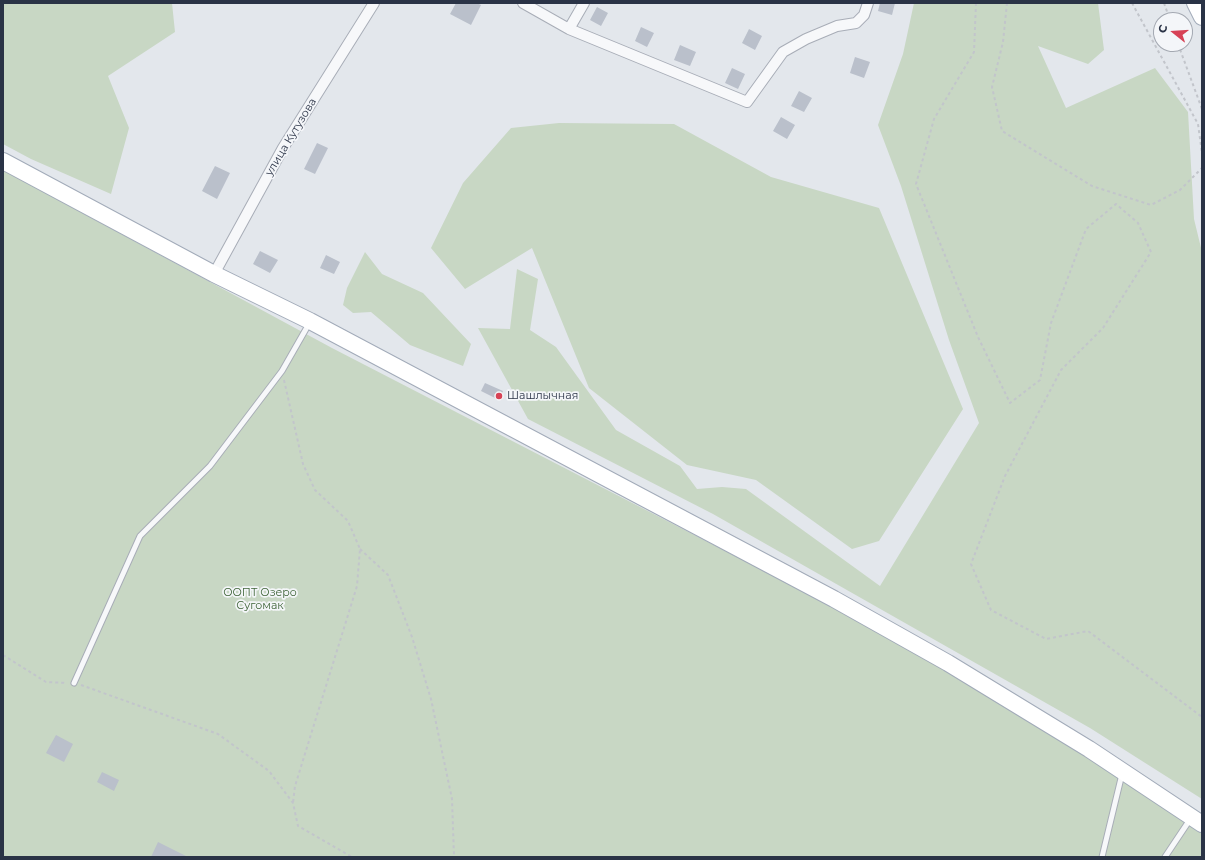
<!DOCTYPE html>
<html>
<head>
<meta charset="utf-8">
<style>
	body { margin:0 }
	#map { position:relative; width:1205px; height:860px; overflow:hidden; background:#e3e7ec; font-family:Montserrat,sans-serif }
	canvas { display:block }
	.frame { position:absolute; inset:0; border:4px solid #2a3346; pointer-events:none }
	.north { position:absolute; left:1153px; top:12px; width:40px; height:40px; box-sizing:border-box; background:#f4f6f9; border:1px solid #a3a8b1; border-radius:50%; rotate:287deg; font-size:11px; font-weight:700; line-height:16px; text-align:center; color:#2a3346 }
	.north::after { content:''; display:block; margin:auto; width:14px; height:18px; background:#d74256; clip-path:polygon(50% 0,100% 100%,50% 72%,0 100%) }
</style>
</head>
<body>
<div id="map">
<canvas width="1205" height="860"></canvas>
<div class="frame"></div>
<div class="north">С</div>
</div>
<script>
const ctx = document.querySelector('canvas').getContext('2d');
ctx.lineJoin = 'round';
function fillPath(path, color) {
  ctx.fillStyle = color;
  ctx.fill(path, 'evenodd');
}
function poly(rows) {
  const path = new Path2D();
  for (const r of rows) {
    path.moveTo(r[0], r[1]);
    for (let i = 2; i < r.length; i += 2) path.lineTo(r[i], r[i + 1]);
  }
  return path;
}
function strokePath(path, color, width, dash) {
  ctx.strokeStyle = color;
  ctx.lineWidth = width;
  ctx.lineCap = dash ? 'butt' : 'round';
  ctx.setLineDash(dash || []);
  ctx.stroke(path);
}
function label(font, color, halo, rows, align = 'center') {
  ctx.font = font + ' Montserrat,sans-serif';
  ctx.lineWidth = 3.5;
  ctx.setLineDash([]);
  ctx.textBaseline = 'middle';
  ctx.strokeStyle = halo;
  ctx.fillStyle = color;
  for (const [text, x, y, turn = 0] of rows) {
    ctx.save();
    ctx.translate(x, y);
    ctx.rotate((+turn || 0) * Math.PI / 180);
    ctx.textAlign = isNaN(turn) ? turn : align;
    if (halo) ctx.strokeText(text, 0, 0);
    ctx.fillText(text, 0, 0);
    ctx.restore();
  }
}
fillPath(poly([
	[3,3,172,3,175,32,108,76,129,128,111,194,31,159,3,144],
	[914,3,1098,3,1104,50,1088,64,1038,46,1066,108,1155,68,1188,112,1194,219,1202,252,1202,799,1090,728,713,514,528,419,478,328,510,329,517,269,538,279,530,330,556,347,616,430,680,466,697,489,722,487,746,489,880,586,979,423,949,340,901,186,878,125,903,54],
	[559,123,674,124,771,177,879,208,963,409,879,541,852,549,756,480,687,465,589,388,532,248,465,289,431,248,463,183,511,128],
	[3,170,332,348,832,606,947,671,1090,759,1202,833,1202,857,3,857],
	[365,252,382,274,423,293,471,344,463,366,410,345,371,312,353,313,343,305,347,288]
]), '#c8d7c4');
fillPath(poly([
	[456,3,477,3,481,5,471,25,450,14],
	[880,3,895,3,892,15,878,11],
	[597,7,608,13,601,26,590,20],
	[641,27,654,33,647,47,635,41],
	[749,29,762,36,755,50,742,43],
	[680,45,696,52,690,66,674,60],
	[855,57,870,62,864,78,850,73],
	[732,68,745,74,738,89,725,83],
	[799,91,812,98,804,112,791,106],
	[781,117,795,125,787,139,773,131],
	[317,143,328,148,315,174,304,169],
	[215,166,230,173,217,199,202,191],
	[260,251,278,260,270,273,253,264],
	[326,255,340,262,334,274,320,268],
	[485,383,503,391,499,400,481,391],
	[56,735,73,744,64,762,46,753],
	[102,772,119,780,114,791,97,782],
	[158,842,188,857,151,857]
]), '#bac0cb');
const lane = poly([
	[74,683,140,536,210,466,282,371,310,322],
	[1102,857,1122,774],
	[1165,857,1191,818]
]);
const street = poly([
	[523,3,569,29,747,102,783,52,806,39,837,26,856,23,864,15,868,3],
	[569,29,584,3],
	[214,274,283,148,374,3]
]);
const primary = poly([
	[1195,3,1202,17],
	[3,161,214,274,310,321,834,599,948,663,1089,749,1202,824]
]);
strokePath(lane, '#a8adb7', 7);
strokePath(street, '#a8adb7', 12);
strokePath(primary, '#a2abb9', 18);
strokePath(poly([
	[976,3,974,52,934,119,916,184,978,337,1010,403,1040,380,1051,323,1086,229,1116,204,1138,223,1151,252,1103,328,1061,370,1005,476,971,564,991,610,1046,639,1088,631,1202,717],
	[1007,3,1003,42,992,87,1002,131,1092,186,1151,205,1180,190,1202,168],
	[1132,3,1198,124,1202,153],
	[1164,3,1170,20],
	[1178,44,1202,109],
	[284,380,303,464,315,490,348,521,360,549,357,586,295,786,293,803],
	[360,549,388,575,412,637,431,699,452,799,454,856,452,857],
	[3,655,46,682,67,683],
	[81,685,218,734,269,771,293,803,298,826,352,857]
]), '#c2c5cb', 2, [3, 3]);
strokePath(lane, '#f7f8fa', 5);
strokePath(street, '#f7f8fa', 10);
strokePath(primary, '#fff', 16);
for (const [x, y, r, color] of [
	[499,396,4,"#d74256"]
]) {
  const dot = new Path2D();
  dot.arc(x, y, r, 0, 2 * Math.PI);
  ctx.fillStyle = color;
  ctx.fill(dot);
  strokePath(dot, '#f4f6f9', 1.5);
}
label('11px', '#2a3346', '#f4f6f9', [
	["улица Кутузова",291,137,-59]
]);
label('11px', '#2a3346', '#f4f6f9', [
	["Шашлычная",507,396]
], 'left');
label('11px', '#3d6336', '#f4f6f9', [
	["ООПТ Озеро",260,593],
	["Сугомак",260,606]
]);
</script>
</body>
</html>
